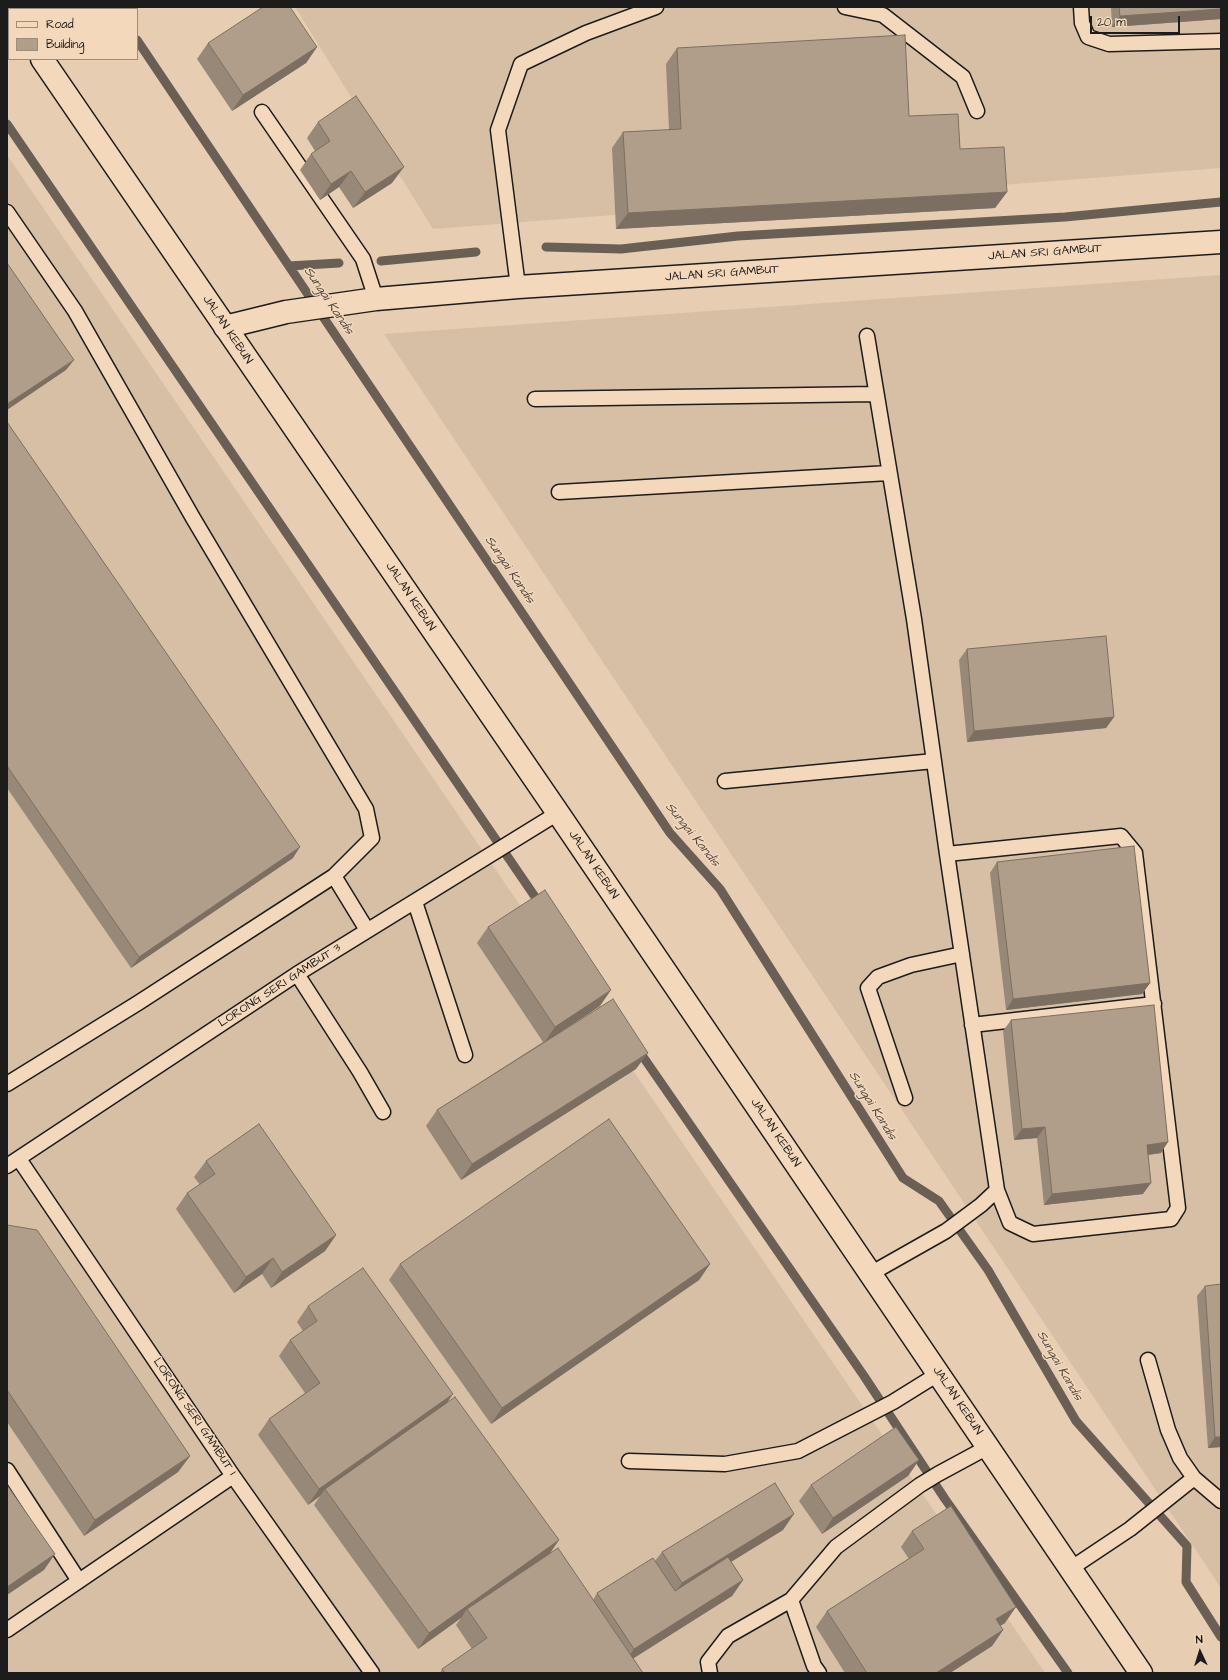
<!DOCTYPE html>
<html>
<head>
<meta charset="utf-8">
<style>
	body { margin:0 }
	#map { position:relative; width:1228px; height:1680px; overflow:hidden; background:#e7cdb1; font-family:"Architects Daughter",sans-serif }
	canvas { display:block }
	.frame { position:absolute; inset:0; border:8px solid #1c1c1c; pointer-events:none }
	.legend { position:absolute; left:8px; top:8px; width:130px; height:52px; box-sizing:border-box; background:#f4d8bb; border:1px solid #9e8d7b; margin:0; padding:5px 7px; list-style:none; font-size:12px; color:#1c1c1c }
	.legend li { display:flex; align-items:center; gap:8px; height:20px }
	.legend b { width:20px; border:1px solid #9e8d7b }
	.north { position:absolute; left:1180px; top:1632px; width:40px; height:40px; -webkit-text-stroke:3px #f4d8bb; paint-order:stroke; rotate:356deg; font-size:11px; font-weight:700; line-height:16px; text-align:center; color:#1c1c1c }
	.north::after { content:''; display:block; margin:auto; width:14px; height:18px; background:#1c1c1c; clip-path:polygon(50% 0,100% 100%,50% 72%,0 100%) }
	.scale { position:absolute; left:1090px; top:16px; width:90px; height:18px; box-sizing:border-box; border:2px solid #1c1c1c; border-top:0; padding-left:5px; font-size:12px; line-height:14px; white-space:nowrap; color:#1c1c1c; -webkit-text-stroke:3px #f4d8bb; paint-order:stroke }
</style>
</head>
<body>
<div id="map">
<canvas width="1228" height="1680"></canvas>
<div class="frame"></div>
<ul class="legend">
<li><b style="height:5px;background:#f4d8bb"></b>Road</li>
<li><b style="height:11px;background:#b19e8a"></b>Building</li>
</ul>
<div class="north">N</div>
<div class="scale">20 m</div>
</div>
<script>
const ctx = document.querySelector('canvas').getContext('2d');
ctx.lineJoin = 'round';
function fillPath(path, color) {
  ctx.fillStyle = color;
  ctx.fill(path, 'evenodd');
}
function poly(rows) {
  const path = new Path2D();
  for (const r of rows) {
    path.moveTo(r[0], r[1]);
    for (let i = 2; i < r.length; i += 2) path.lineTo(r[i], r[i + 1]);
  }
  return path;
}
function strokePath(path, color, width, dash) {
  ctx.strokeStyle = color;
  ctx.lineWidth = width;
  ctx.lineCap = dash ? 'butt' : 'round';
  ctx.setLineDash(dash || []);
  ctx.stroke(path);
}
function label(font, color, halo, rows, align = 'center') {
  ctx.font = font + ' "Architects Daughter",sans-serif';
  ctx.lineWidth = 3;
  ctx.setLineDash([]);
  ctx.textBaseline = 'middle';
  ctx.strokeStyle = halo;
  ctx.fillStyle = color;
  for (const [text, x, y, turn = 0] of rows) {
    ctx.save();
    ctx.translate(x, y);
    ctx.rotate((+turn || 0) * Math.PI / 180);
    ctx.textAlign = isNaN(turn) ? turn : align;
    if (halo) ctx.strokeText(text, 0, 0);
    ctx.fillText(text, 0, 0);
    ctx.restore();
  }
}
fillPath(poly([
	[295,7,1221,7,1221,168,433,229],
	[7,155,1045,1673,7,1673],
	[1221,275,1221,1588,384,334]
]), '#d7bfa5');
strokePath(poly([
	[115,7,117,9],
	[137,40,670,833,720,889,903,1178,939,1201,988,1270,1076,1421,1187,1546,1186,1582,1221,1637],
	[7,124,542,907],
	[546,247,621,249,738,236,1065,217,1221,202],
	[381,261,476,252],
	[289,266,339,263],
	[637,1048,864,1376,945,1499,1068,1673]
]), '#695f54', 9);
const service = poly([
	[845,7,883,15,963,77,977,111],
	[1081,7,1082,23,1088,37,1109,44,1221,41],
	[262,112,363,259,376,299],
	[7,212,75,311,193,518,366,809,372,838,334,876,367,930],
	[518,287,498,130,521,64,586,33,656,7],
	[867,336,914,619,947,854,997,1190,981,1205,946,1231,870,1274],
	[535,399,876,394],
	[559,492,889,473],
	[725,781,934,761],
	[947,854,1121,836,1135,853,1178,1208,1171,1219,1033,1234,1010,1223,997,1190],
	[415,902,465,1055],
	[297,974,360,1072,383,1112],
	[972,1025,1154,1004],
	[7,1084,138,1003,334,876],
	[905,1098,868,988,878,977,911,965,962,954],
	[19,1159,233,1476,372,1673],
	[7,1166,297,974,558,813],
	[1148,1360,1168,1430,1180,1458,1194,1478],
	[629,1461,725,1464,798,1451,893,1402,938,1374],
	[7,1470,79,1581],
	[1070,1569,1130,1529,1194,1478,1221,1501],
	[7,1630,233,1476],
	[710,1673,708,1662,728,1636,791,1600],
	[819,1673,814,1666,791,1600,836,1547,920,1485,938,1474,988,1447]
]);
const minor = poly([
	[225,327,286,312,376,299,518,287,1221,242]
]);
const secondary = poly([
	[7,8,9,11],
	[42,59,558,813,1141,1673]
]);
strokePath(service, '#1c1c1c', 17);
strokePath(minor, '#1c1c1c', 25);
strokePath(secondary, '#1c1c1c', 25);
strokePath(service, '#f4d8bb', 14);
strokePath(minor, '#f4d8bb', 22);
strokePath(secondary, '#f4d8bb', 22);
fillPath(poly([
	[1111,7,1221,7,1221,19,1112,27],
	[208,43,317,47,306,63,232,111,197,59],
	[677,48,909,116,960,149,1007,192,995,208,616,229,612,148,623,132,669,130,666,64],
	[318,122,392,183,353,208,339,187,320,200,300,170,311,154,315,151,307,138],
	[7,422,293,858,131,968,7,788],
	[967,649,1114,717,1106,728,967,742,959,660],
	[997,862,1150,983,1142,994,1006,1010,990,873],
	[488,927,600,1006,556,1034,636,1069,461,1180,426,1126,437,1110,543,1042,477,943],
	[1011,1020,1161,1153,1148,1155,1143,1194,1044,1205,1037,1138,1014,1140,1003,1031],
	[206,1161,336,1235,325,1251,271,1288,262,1274,234,1293,176,1209,187,1193,200,1185,194,1177],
	[7,1225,190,1456,178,1472,84,1536,7,1422],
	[400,1264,710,1264,699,1280,491,1424,389,1280],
	[1205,1286,1221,1447,1208,1448,1197,1296],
	[308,1306,448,1402,559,1540,550,1553,593,1600,597,1593,655,1561,662,1552,783,1530,731,1562,743,1580,732,1596,633,1658,643,1673,440,1673,442,1669,472,1649,456,1625,461,1618,418,1649,314,1505,320,1496,308,1505,258,1435,269,1419,305,1393,279,1356,290,1340,303,1331,297,1322],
	[919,1460,908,1476,822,1534,799,1501,811,1485],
	[912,1531,1005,1623,1000,1626,1003,1630,992,1646,950,1673,845,1673,816,1627,827,1611,909,1559,901,1547]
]), '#988877');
fillPath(poly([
	[1221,9,1221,19,1112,27,1120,16],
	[317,47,306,63,232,111,243,95],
	[404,167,392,183,353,208,365,192],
	[351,171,339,187,320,200,331,184],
	[1007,192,995,208,616,229,628,213],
	[74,360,66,370,7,410,7,404],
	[1114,717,1106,728,967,742,974,731],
	[300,847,293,858,131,968,139,957],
	[1150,983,1142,994,1006,1010,1013,999],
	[611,990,600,1006,544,1043,555,1027],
	[648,1053,636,1069,461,1180,472,1164],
	[1045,1127,1037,1138,1014,1140,1022,1129],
	[1168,1142,1161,1153,1139,1156,1147,1145],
	[1151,1183,1143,1194,1044,1205,1052,1194],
	[336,1235,325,1251,271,1288,282,1272],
	[273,1258,262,1274,234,1293,246,1277],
	[710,1264,699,1280,491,1424,502,1408],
	[453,1394,442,1410,325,1489,320,1496,308,1505,319,1489],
	[1215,1437,1221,1437,1221,1447,1208,1448],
	[190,1456,178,1472,84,1536,95,1520],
	[919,1460,908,1476,822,1534,833,1518],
	[794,1514,783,1530,670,1599,682,1583],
	[559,1540,548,1556,467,1609,461,1618,418,1649,429,1633],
	[55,1554,44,1570,7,1595,7,1587],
	[743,1580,732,1596,623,1665,634,1649],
	[1016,1607,1005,1623,985,1635,996,1619],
	[1003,1630,992,1646,950,1673,936,1673]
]), '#7c6f61');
const building = poly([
	[263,7,290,7,317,47,243,95,208,43,263,7],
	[1119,7,1221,7,1221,9,1120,16,1119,7],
	[905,35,909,116,958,114,960,149,1004,147,1007,192,628,213,623,132,681,129,677,48,905,35],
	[356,96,404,167,365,192,351,171,331,184,311,154,330,141,318,122,356,96],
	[7,263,74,360,7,404,7,263],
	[7,422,300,847,139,957,7,766,7,422],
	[1106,636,1114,717,974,731,967,649,1106,636],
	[1134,846,1150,983,1013,999,997,862,1134,846],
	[545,890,611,990,555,1027,488,927,545,890],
	[613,999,648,1053,472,1164,437,1110,613,999],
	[1154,1005,1168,1142,1147,1145,1151,1183,1052,1194,1045,1127,1022,1129,1011,1020,1154,1005],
	[609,1119,710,1264,502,1408,400,1264,609,1119],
	[259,1124,336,1235,282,1272,273,1258,246,1277,187,1193,215,1174,206,1161,259,1124],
	[7,1225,37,1230,190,1456,95,1520,7,1390,7,1225],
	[363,1268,453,1394,319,1489,269,1419,320,1383,290,1340,317,1321,308,1306,363,1268],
	[1221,1284,1221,1437,1215,1437,1205,1286,1221,1284],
	[455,1397,559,1540,429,1633,325,1489,455,1397],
	[896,1427,919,1460,833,1518,811,1485,896,1427],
	[775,1483,794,1514,682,1583,662,1552,775,1483],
	[7,1485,55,1554,7,1587,7,1485],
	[951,1506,1016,1607,996,1619,1003,1630,936,1673,867,1673,827,1611,924,1549,912,1531,951,1506],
	[558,1548,643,1673,445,1673,442,1669,487,1638,467,1609,558,1548],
	[728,1557,743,1580,634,1649,597,1593,653,1558,675,1591,728,1557]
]);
fillPath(building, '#b19e8a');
strokePath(building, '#7c6f61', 1);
label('12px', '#1c1c1c', '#f4d8bb', [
	["JALAN SRI GAMBUT",1045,253,-4],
	["JALAN SRI GAMBUT",722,274,-4],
	["JALAN KEBUN",227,330,56],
	["JALAN KEBUN",410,597,56],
	["JALAN KEBUN",593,865,56],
	["LORONG SERI GAMBUT 3",280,986,-33],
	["JALAN KEBUN",775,1133,56],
	["JALAN KEBUN",957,1401,56],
	["LORONG SERI GAMBUT 1",194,1417,56]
]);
label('italic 13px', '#4f4842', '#f4d8bb', [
	["Sungai Kandis",328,301,56],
	["Sungai Kandis",509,570,56],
	["Sungai Kandis",692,835,51],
	["Sungai Kandis",872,1106,58],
	["Sungai Kandis",1059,1366,60]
]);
</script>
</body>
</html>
